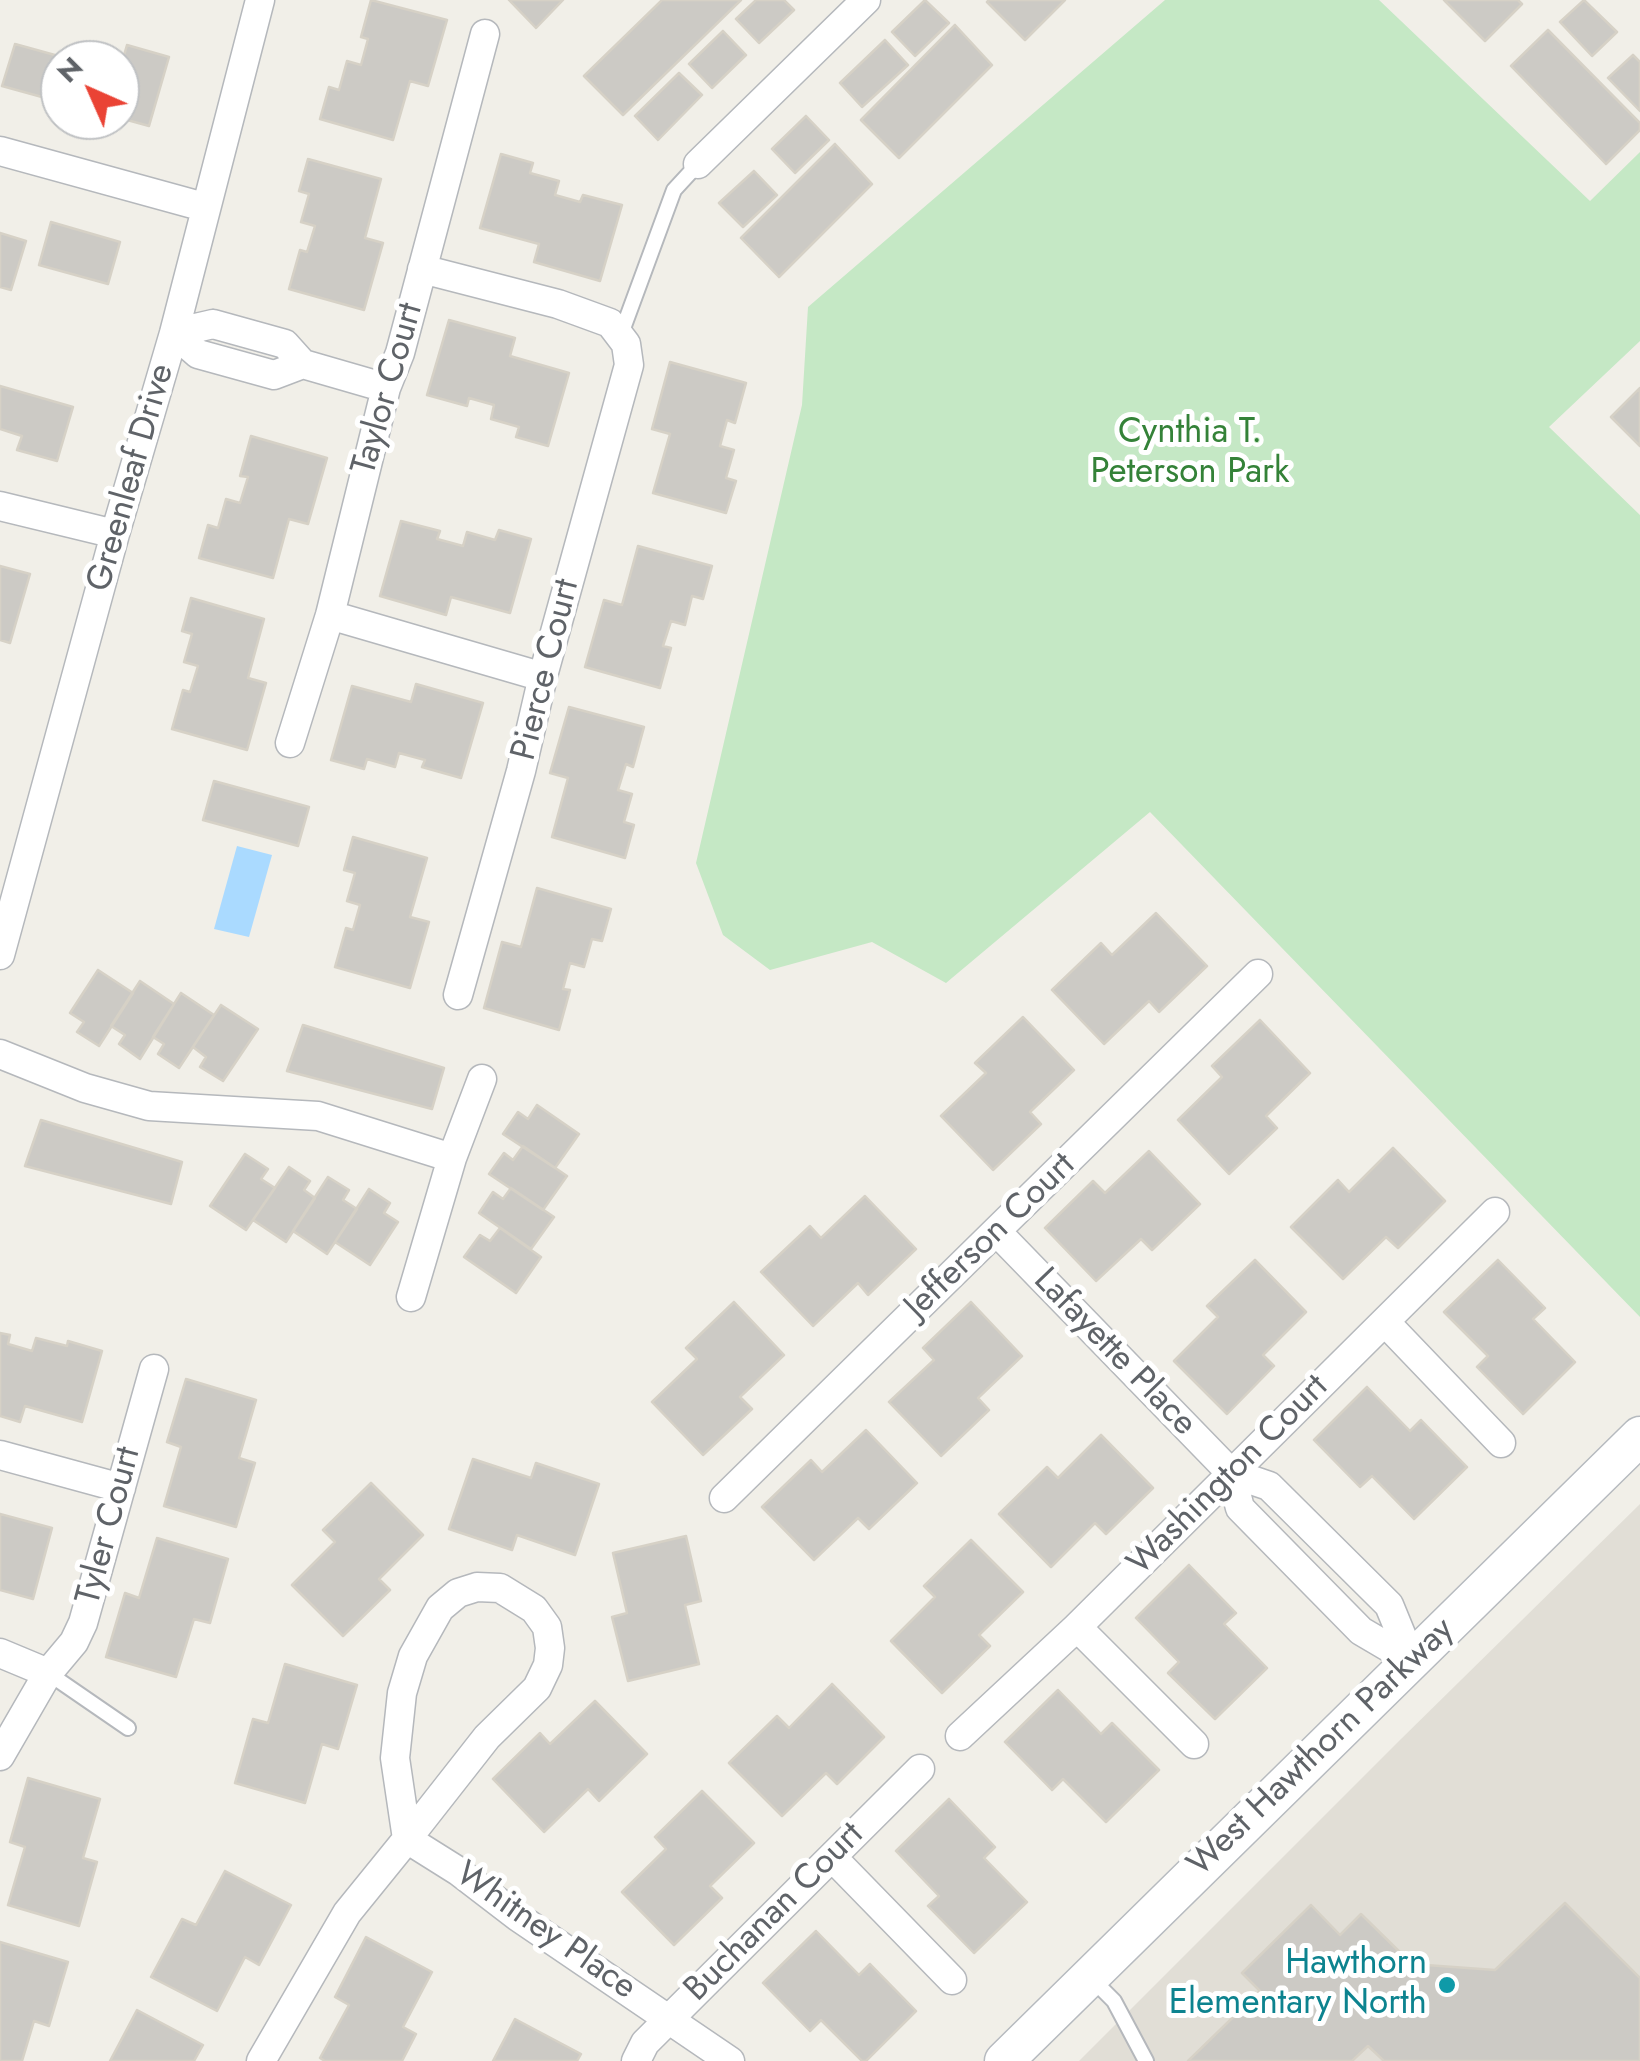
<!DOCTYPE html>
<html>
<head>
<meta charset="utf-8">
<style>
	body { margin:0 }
	#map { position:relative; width:1640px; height:2061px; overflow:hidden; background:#f1efe8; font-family:Jost,sans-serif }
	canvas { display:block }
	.north { position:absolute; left:40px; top:40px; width:100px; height:100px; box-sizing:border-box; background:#fff; border:2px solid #bfc1c3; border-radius:50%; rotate:315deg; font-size:28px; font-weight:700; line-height:40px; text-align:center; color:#5f6368 }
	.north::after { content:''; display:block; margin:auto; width:35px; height:45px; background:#ea4335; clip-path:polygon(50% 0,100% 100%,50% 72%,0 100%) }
</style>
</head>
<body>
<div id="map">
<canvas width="1640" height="2061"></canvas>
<div class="north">N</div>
</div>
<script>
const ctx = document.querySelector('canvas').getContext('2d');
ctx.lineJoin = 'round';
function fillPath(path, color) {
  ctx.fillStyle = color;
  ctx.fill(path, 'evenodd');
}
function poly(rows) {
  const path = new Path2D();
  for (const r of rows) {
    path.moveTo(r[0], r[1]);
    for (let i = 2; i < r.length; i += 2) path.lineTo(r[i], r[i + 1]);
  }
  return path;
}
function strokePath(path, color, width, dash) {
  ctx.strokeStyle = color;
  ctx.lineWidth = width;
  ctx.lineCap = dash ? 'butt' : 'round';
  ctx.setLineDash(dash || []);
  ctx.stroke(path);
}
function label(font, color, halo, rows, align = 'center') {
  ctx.font = font + ' Jost,sans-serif';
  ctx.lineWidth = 10;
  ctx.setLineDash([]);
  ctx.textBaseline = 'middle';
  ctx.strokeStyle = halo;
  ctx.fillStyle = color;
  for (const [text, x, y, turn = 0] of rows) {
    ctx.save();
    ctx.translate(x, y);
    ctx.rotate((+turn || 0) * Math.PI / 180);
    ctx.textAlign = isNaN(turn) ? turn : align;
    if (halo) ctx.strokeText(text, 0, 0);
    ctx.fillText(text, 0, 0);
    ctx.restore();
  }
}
fillPath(poly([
	[1640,1504,1640,2061,1079,2061,1400,1740]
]), '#e1ded6');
fillPath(poly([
	[1165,0,1379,0,1590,201,1640,152,1640,341,1549,427,1640,515,1640,1317,1150,812,946,983,872,942,770,970,723,935,696,863,802,405,808,307]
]), '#c5e8c5');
fillPath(poly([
	[237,846,272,855,249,937,214,929]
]), '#aadaff');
const building = poly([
	[371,0,447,20,428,86,410,81,393,140,320,119,329,87,339,90,347,61,361,65,368,39,361,37,371,0],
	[509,0,563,0,536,28,509,0],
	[662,0,741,0,623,115,584,76,662,0],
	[756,0,784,0,794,10,759,43,736,19,756,0],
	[925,0,949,23,915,56,892,32,925,0],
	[989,0,1065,0,1025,40,987,2,989,0],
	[1444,0,1518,0,1522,4,1485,41,1444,0],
	[1584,0,1617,32,1592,56,1560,22,1584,0],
	[955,25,992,65,899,158,861,120,955,25],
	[1548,30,1640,123,1640,130,1606,164,1511,66,1548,30],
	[723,31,746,55,712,88,689,64,723,31],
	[885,40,908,65,862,107,840,83,885,40],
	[15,44,73,60,60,60,60,102,2,86,15,44],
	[127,45,169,57,149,126,120,118,120,69,127,45],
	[1633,55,1640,62,1640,111,1608,78,1633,55],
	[679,73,702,95,658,140,635,116,679,73],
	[806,116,829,140,795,173,772,149,806,116],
	[835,144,872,184,779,277,741,238,835,144],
	[501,154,533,163,530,173,559,181,555,195,580,202,583,195,622,205,600,281,534,262,539,244,480,228,501,154],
	[308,159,381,179,365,238,383,243,364,310,289,289,300,250,307,252,315,226,301,222,309,194,299,191,308,159],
	[754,171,777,195,743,227,719,203,754,171],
	[51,222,120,242,108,284,39,265,51,222],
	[0,233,26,241,11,290,0,287,0,233],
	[449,320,515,338,510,356,569,373,548,446,516,437,519,427,491,419,494,405,469,398,467,406,427,395,449,320],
	[670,362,746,383,735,423,727,420,720,446,734,450,726,478,736,481,726,513,653,493,670,434,652,429,670,362],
	[0,386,73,407,57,461,17,450,22,436,0,429,0,386],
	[1640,388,1640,446,1611,417,1640,388],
	[251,436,327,458,308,524,289,519,273,578,199,558,208,525,218,528,226,499,240,503,248,477,240,476,251,436],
	[401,521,440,531,437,539,463,546,467,532,495,540,499,530,531,539,510,613,451,597,446,615,380,596,401,521],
	[638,546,712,566,703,599,692,596,685,625,671,621,663,646,671,648,660,688,585,667,604,600,622,605,638,546],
	[0,566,30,574,10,643,0,640,0,566],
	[191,598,264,619,248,678,266,683,247,750,172,729,183,690,190,692,198,666,184,662,192,634,182,631,191,598],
	[416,684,483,703,461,778,422,767,425,760,399,753,395,767,367,759,364,769,331,760,352,686,411,702,416,684],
	[569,707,644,727,633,767,626,764,618,790,632,794,624,822,634,825,625,858,552,837,568,778,550,773,569,707],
	[214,781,309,807,298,846,203,820,214,781],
	[353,837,427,858,410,917,429,922,410,988,335,967,346,928,353,930,360,905,347,901,355,873,344,870,353,837],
	[537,888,611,909,602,941,592,939,584,967,570,963,563,989,570,990,559,1030,484,1008,502,942,521,947,537,888],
	[1156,913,1207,966,1159,1012,1149,1001,1104,1044,1052,990,1101,943,1112,955,1156,913],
	[98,970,133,993,99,1046,77,1032,84,1022,70,1013,98,970],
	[140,981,174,1004,140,1059,119,1044,125,1035,111,1026,140,981],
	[181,993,214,1015,179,1068,158,1054,164,1044,153,1037,181,993],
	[221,1005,258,1029,223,1081,200,1067,206,1057,193,1047,221,1005],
	[1023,1017,1074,1070,1030,1112,1041,1124,993,1170,941,1116,986,1073,975,1063,1023,1017],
	[1260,1020,1310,1073,1266,1116,1277,1128,1229,1174,1178,1120,1222,1077,1212,1066,1260,1020],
	[303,1025,444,1068,432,1109,287,1071,303,1025],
	[537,1105,579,1134,555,1168,503,1134,518,1112,528,1119,537,1105],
	[41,1120,182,1162,171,1204,25,1166,41,1120],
	[523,1146,567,1176,543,1210,489,1174,504,1153,513,1160,523,1146],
	[1393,1148,1445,1201,1398,1248,1386,1237,1343,1279,1291,1227,1338,1180,1349,1192,1393,1148],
	[1149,1151,1200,1204,1152,1250,1141,1239,1096,1281,1045,1228,1093,1181,1105,1193,1149,1151],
	[245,1154,268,1169,261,1179,275,1188,246,1230,210,1206,245,1154],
	[289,1167,310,1181,304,1190,315,1198,286,1242,253,1220,289,1167],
	[328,1177,349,1190,343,1200,357,1209,327,1254,293,1231,328,1177],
	[511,1188,554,1217,531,1249,479,1213,493,1192,503,1199,511,1188],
	[369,1189,390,1203,384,1213,398,1222,370,1265,335,1242,369,1189],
	[865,1196,916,1249,868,1295,858,1283,813,1326,761,1272,810,1226,821,1238,865,1196],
	[500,1228,541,1257,516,1293,464,1257,480,1235,490,1241,500,1228],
	[1255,1260,1306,1312,1263,1355,1274,1366,1227,1414,1174,1361,1218,1317,1207,1306,1255,1260],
	[1498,1260,1545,1308,1533,1319,1575,1362,1523,1414,1477,1367,1488,1356,1444,1312,1498,1260],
	[734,1302,784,1355,740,1397,752,1409,703,1455,652,1402,697,1359,686,1348,734,1302],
	[971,1302,1022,1356,978,1398,989,1410,941,1456,889,1402,934,1360,923,1348,971,1302],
	[0,1333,10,1335,8,1344,32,1351,36,1338,67,1346,68,1341,102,1351,82,1422,25,1406,20,1422,0,1416,0,1333],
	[186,1379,256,1400,239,1458,255,1463,236,1527,164,1506,181,1447,167,1442,186,1379],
	[1367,1387,1410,1431,1421,1420,1467,1467,1414,1519,1372,1476,1360,1487,1314,1440,1367,1387],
	[866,1430,917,1483,869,1529,858,1518,814,1560,762,1507,811,1460,822,1472,866,1430],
	[1101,1435,1153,1488,1106,1534,1095,1523,1051,1567,999,1514,1047,1467,1058,1478,1101,1435],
	[473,1459,531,1478,536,1463,599,1484,575,1555,517,1535,512,1550,449,1529,473,1459],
	[371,1483,423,1535,379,1579,390,1590,343,1636,292,1585,335,1542,323,1530,371,1483],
	[0,1514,52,1528,33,1599,0,1590,0,1514],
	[686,1536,701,1601,685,1605,699,1664,628,1681,612,1617,627,1613,613,1553,686,1536],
	[157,1538,228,1559,210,1623,194,1619,176,1677,106,1657,125,1593,139,1598,157,1538],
	[971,1540,1023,1592,979,1635,990,1646,942,1693,891,1641,935,1597,924,1586,971,1540],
	[1189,1565,1236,1613,1224,1624,1267,1668,1215,1719,1168,1673,1179,1662,1136,1618,1189,1565],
	[285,1664,357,1685,338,1749,322,1744,305,1803,235,1783,253,1719,268,1723,285,1664],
	[832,1684,884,1737,837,1784,826,1773,782,1816,729,1763,777,1716,789,1728,832,1684],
	[1058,1690,1101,1734,1112,1723,1159,1770,1106,1822,1063,1779,1052,1790,1005,1742,1058,1690],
	[595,1701,647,1754,599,1801,588,1789,544,1832,493,1779,540,1733,550,1744,595,1701],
	[28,1778,100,1799,83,1858,97,1862,79,1926,8,1905,25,1847,10,1842,28,1778],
	[702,1791,754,1843,710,1886,722,1898,674,1945,622,1892,666,1849,655,1837,702,1791],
	[949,1799,995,1847,984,1858,1027,1902,974,1953,928,1906,939,1896,896,1851,949,1799],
	[225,1871,291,1905,259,1965,245,1957,217,2011,151,1977,182,1919,196,1925,225,1871],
	[1565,1903,1640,1978,1640,2061,1384,2061,1368,2046,1352,2061,1188,2061,1260,1991,1242,1973,1311,1905,1340,1935,1361,1914,1412,1964,1495,1970,1565,1903],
	[816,1931,859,1975,870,1964,916,2011,866,2061,862,2061,821,2020,810,2031,763,1983,816,1931],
	[366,1937,432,1972,403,2027,416,2034,402,2061,325,2061,320,2058,349,2005,335,1997,366,1937],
	[0,1942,68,1962,49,2026,34,2021,22,2061,0,2061,0,1942],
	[137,2010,203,2045,194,2061,110,2061,137,2010],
	[515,2019,581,2054,577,2061,493,2061,515,2019]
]);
fillPath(building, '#cccac5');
strokePath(building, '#d6d1c6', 2.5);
const lane = poly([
	[621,334,674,190,698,164],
	[48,1673,128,1728],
	[1092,1979,1114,2001,1146,2061]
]);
const street = poly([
	[0,151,204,207],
	[698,164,866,0],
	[422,269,558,304,610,323,626,344,629,365,544,672,521,771,458,995],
	[213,324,285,344,303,364,274,375,198,354,174,333,213,324],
	[303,364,386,388],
	[0,506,115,534],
	[330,615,543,677],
	[290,743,330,615,386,388,400,353,485,34],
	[0,955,115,534,174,333,260,0],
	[0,1054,85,1088,149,1106,318,1116,452,1158],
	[997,1232,1231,1473,1269,1486,1389,1605,1412,1661],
	[411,1297,452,1158,482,1079],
	[1386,1323,1501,1443],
	[0,1455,121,1488],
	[1231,1473,1240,1508,1361,1631,1412,1661],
	[724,1498,1258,974],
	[477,1587,500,1588,534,1609,547,1627,550,1648,548,1665,537,1688,487,1737,407,1839,395,1758,402,1693,413,1656,440,1608,458,1593,477,1587],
	[1077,1627,1194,1744],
	[0,1653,48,1673],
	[960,1736,1077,1627,1495,1212],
	[0,1756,48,1673,74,1642,83,1623,154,1369],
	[832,1857,952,1980],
	[261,2061,347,1913,407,1839,458,1871,518,1917,730,2061],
	[636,2061,645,2043,920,1769]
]);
const secondary = poly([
	[1004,2061,1640,1436]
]);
strokePath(lane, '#b5b8bc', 18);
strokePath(street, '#b5b8bc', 31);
strokePath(secondary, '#b6babf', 41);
strokePath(lane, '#fff', 14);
strokePath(street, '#fff', 28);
strokePath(secondary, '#fff', 38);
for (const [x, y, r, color] of [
	[1447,1985,10,"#0f9aa8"]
]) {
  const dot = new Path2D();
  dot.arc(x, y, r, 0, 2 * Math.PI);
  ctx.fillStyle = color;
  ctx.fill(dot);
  strokePath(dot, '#fff', 4);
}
label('35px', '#5f6368', '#fff', [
	["Taylor Court",389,389,-74],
	["Greenleaf Drive",132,478,-74],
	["Pierce Court",547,670,-76],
	["Jefferson Court",991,1237,-44],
	["Lafayette Place",1114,1353,46],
	["Washington Court",1229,1476,-45],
	["Tyler Court",110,1526,-75],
	["West Hawthorn Parkway",1322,1748,-44],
	["Buchanan Court",775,1913,-45],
	["Whitney Place",545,1932,35]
]);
label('35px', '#348238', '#fff', [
	["Cynthia T.",1190,434],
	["Peterson Park",1190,474]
]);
label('35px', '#0d838f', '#fff', [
	["Hawthorn",1427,1965],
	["Elementary North",1427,2005]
], 'right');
</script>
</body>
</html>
